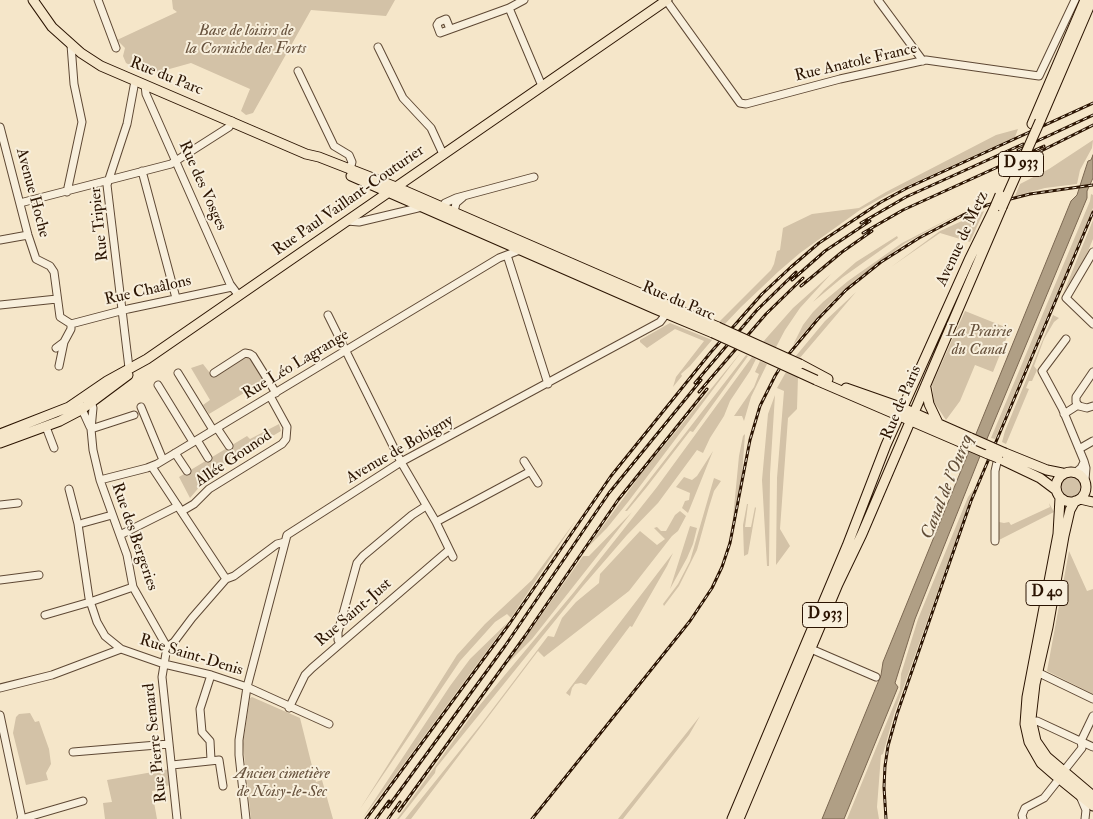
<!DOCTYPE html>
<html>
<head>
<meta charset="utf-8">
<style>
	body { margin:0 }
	canvas { display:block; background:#f5e6c9 }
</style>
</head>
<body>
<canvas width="1093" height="819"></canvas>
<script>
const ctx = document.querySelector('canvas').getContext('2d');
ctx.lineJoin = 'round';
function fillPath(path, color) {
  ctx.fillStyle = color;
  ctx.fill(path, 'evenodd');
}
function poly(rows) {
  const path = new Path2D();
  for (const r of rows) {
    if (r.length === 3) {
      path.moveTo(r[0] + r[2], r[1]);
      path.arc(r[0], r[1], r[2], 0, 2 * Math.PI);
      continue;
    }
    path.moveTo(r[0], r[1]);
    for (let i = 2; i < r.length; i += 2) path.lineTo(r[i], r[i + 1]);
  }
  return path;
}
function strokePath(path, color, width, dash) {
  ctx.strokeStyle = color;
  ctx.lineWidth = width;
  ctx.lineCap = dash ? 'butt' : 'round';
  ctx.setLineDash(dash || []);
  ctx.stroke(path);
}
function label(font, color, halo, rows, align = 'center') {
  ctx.font = font + ' "IM FELL Double Pica",serif';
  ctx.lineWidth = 4;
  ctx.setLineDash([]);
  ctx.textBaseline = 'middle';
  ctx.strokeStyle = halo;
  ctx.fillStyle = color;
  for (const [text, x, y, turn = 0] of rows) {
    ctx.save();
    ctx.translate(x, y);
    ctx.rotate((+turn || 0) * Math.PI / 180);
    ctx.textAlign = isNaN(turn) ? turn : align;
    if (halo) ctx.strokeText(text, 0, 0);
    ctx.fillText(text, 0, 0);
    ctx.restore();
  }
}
fillPath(poly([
	[172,0,395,0,386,16,311,10,253,113,246,115,241,111,250,89,191,63,148,75,126,63,123,56,125,48,117,40,177,12,173,9],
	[1018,129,1015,137,889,194,860,210,800,253,779,271,741,307,723,326,718,323,771,270,774,264,777,251,780,250,783,228,812,214,859,208,886,192,996,135],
	[1093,140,1092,148,1080,170,1077,184,1045,188,1015,196,1020,184,1049,169],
	[1091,194,1093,195,1093,208,995,439,991,438,1090,201],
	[984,211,970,242,940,233,891,267,940,231],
	[960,213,904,244,855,280,829,304,793,345,803,325,813,312,823,302,848,281,902,243],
	[1093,220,1093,239,1084,261,1063,294],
	[897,236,898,238,843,277,813,302,824,290,856,262],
	[831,274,800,308,785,330,775,349,762,343,793,308],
	[856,292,799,359,795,357,825,321],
	[965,311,1010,329,993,372,975,365,960,401,946,420,934,402,932,385],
	[1053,315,1059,318,1054,322,1044,339,1034,366,1037,370,1032,381,1029,381,1026,388,1029,389,1006,444,1002,442,1005,431],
	[670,323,712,340,690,366,681,374,682,376,673,387,676,377,704,341,675,329,647,348,640,342,640,340],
	[742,351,628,502,607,528,587,548,641,474],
	[746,355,748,356,693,432,690,431,646,488,627,511,625,511],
	[246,357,250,359,264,381,209,414,203,405,210,400,191,368,203,364,213,377],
	[752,357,756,359,750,371,730,401,724,416,710,438,703,453,697,450,658,503,627,535,583,586,436,768,435,773,399,819,397,819,474,712,574,592,657,487],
	[760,361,767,364,751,397,744,421,742,416,734,416,754,387,759,374,755,372],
	[786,372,798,376,797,409,788,418,780,529,790,546,776,565,777,478,784,391,777,388],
	[775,395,770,474,769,566,767,566,762,480,768,414],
	[279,424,281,431,200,479,201,485,190,498,179,477,247,436,250,439],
	[745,434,742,475,732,528,739,456,743,436],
	[713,451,688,513,682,508,685,501,689,500,690,493,676,487,684,477,692,480,697,476],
	[1071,486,12],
	[714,478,721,481,714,491,709,507,697,550,679,586,664,606,663,604,678,584,690,561],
	[974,489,894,714,883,754,881,755,877,807,879,819,847,819,900,690,901,674,918,619,968,497],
	[1049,503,1054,512,999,540,999,522,1004,523,1009,522,1011,525,1050,507],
	[747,504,748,504,745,527,751,527,755,507,756,508,748,554,744,556,743,525],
	[680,511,686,516,678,531,672,536,629,591,544,657,538,651,411,819,405,819,482,723,548,636,554,637,562,618,576,602,599,583,600,574,640,531,657,545,665,539,654,528,657,527,661,531,666,531,675,515],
	[632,512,532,639,507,664,583,556,589,556],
	[576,520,511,618,507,614,495,622,460,661,360,809,457,655,485,624,532,580],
	[690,526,697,528,693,544,687,558,670,589],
	[1069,551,1087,591,1093,589,1093,694,1047,671],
	[673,553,667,566,632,627,630,626,586,685,581,683,575,684,572,688,570,696,566,693],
	[508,622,391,781,362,819,450,686,470,659],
	[252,697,300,718,316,782,322,780,333,819,251,819,243,744,250,698],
	[30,713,35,722,39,721,49,749,51,764,46,773,48,780,26,785,13,733,16,717,19,714],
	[700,716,689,735,623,819,618,819],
	[170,769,172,785,165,786,165,789,152,791,157,819,105,819,103,803,112,802,107,780]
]), '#d3c2a7');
const water = poly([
	[1093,155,1093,178,1087,191,1087,198,984,446,915,619,895,683,898,687,869,758,844,819,822,819,881,675,883,662,1071,201,1077,195,1088,161,1091,160,1093,155]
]);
fillPath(water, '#b09f85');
strokePath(water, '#7b6751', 1);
const minor = poly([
	[98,0,116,48],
	[666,0,740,103,746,104,840,79,926,60,1039,76,1075,0],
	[878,0,923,61],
	[509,8,542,86],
	[450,29,446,19,439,22,437,25,440,33,509,8,524,0],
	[378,47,403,98,431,128,443,154],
	[298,71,334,146,349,155,352,162,350,169],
	[145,85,146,94,230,284,239,296],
	[0,127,28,235,36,259,50,266,54,272,60,317,71,324,71,329,64,342,56,348],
	[142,171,176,298],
	[67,192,82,122,74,84,71,45],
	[20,203,171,164,229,127,232,121],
	[442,211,442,207,445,203,456,198,534,177],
	[450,215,454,212,456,203,463,197],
	[347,221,359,222,422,207],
	[0,240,28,235],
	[1093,252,1066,298,1093,324],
	[507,255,548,384],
	[0,305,57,299],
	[328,315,401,462,436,522,453,557],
	[71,324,128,309,232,287],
	[1066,339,1042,371,1062,408,1084,461,1086,468,1085,480],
	[59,366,64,342],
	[129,368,107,185,127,124,135,81],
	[1093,372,1076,397,1076,402,1079,406,1087,408,1093,406],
	[178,373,213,430],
	[214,373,245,353,250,354,253,356,276,393],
	[158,385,193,442],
	[90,398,93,408,91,429,93,450,100,480,127,555,133,587,167,647],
	[80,405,90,427],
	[141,407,163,460],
	[1064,414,1078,405],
	[46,427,54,448],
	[217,428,229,446],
	[91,429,134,415],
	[197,440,208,458],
	[1079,449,1093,441],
	[175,453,187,471],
	[524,461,538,483],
	[152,467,226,579],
	[1076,472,1081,468,1084,462],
	[100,480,147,468,157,464,499,258,520,250],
	[69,489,78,524,89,598,97,622,105,636,121,649,164,664,211,675,247,687,329,724],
	[0,505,18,503],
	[182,511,194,504,209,489,282,444,286,439,287,427,270,396],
	[436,522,529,472],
	[83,523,112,515],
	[120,535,178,506],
	[995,541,995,471,998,458],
	[0,580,39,575],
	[45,615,90,602,133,587],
	[340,643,338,640,338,632,357,563,363,556,412,515,426,506],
	[167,647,162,677,177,819],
	[167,647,174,642,192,618,226,579,234,576,277,544,285,542],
	[811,649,876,677],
	[1035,671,1093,699],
	[211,675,200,709,202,732,210,741,211,760],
	[0,688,52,675,121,649],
	[289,708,305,675,312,668,449,550],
	[0,715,22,819],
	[1028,723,1037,721,1093,747],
	[73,752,169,744],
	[172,765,219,760,223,786],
	[1063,772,1082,748,1081,741,1093,716],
	[1080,796,1086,810,1085,819],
	[21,819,83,801],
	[246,819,239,755,239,740,247,687,287,535,401,462,660,322,669,310],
	[1023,819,1022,815,1025,808,1044,798,1059,779]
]);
const major = poly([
	[33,0,52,27,81,53,101,66,306,154,319,157,396,187,718,327],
	[1040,121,1092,0],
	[1032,124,1085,0],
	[351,176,655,309,713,333],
	[800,364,828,379],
	[816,380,988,454],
	[846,388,903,408,971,438],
	[926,388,929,404,939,425],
	[0,434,69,407,107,381,147,359,667,0],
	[0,443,60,421,81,410,128,375],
	[1005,453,1047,470,1062,473],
	[998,458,1040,478,1056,490],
	[1071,487,15],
	[1060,498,1058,534,1027,697,1025,724,1029,742,1041,763,1056,776,1093,806],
	[1080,499,1093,502],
	[1075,501,1070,510,1064,536,1048,627,1035,684,1031,719,1036,741,1047,757,1093,796],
	[732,819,847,546,886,445,969,260,994,209],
	[739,819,838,584,862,534,1002,207]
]);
strokePath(minor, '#5e4834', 9);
strokePath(major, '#2b1402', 11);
strokePath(minor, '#f8efdc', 7);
strokePath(major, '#f5e6c9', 9);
const rail = poly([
	[1018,150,1093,115],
	[1039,152,1093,125],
	[861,223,906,197,1023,144],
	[863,233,903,210,1044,146],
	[792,280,825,251,870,221],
	[801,286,842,252,872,231],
	[695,383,757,310,796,272],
	[699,392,766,314,803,278],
	[388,807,505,646,609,493,701,380],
	[399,811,525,636,618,500,707,389],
	[366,819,510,623,611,476,711,352,762,294,791,267,819,243,881,202,907,188,1093,103],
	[376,819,389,801],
	[388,819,400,802],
	[532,819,690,621,712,588,722,567,730,543,750,440,760,406,775,376,788,355,818,319,846,290,881,262,919,238,963,215,987,205,1030,194,1093,185],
	[886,819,884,787,885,766,888,746,897,714,971,501,1093,212]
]);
strokePath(rail, '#2b1402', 3);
strokePath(rail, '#f8efdc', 1, [4]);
const majorBridge = poly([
	[1002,207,1040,121],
	[994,209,1000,195],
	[718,327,800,364],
	[713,333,816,380],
	[971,438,1005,453],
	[988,454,998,458]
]);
strokePath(majorBridge, '#2b1402', 11, []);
strokePath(majorBridge, '#f5e6c9', 9);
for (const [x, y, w] of [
	[1021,164,45],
	[1047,593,42],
	[825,615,45]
]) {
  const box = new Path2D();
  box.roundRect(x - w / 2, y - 12.5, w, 25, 4);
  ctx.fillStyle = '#f8efdc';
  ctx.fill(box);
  strokePath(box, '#2b1402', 1);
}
label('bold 15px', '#2b1402', null, [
	["D 933",1021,164],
	["D 40",1047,593],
	["D 933",825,615]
]);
label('italic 16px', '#66513c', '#f8efdc', [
	["Base de loisirs de",246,32],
	["la Corniche des Forts",246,50],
	["La Prairie",979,333],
	["du Canal",979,351],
	["Ancien cimetière",282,775],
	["de Noisy-le-Sec",282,793]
]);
label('16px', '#2b1402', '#f8efdc', [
	["Rue Anatole France",856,63,-13],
	["Rue du Parc",166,77,22],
	["Rue des Vosges",202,186,66],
	["Avenue Hoche",32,193,75],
	["Rue Paul Vaillant-Couturier",349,201,-35],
	["Rue Tripier",100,224,-96],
	["Avenue de Metz",963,239,-65],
	["Rue Chaâlons",148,291,-13],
	["Rue du Parc",678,302,23],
	["Rue Léo Lagrange",296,365,-31],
	["Rue de Paris",902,403,-67],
	["Avenue de Bobigny",400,450,-30],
	["Allée Gounod",234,459,-34],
	["Rue des Bergeries",134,537,71],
	["Rue Saint-Just",354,613,-41],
	["Rue Saint-Denis",191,656,17],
	["Rue Pierre Semard",156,743,-96]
]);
label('italic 18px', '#604c36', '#f8efdc', [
	["Canal de l'Ourcq",948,487,-68]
]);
</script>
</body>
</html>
